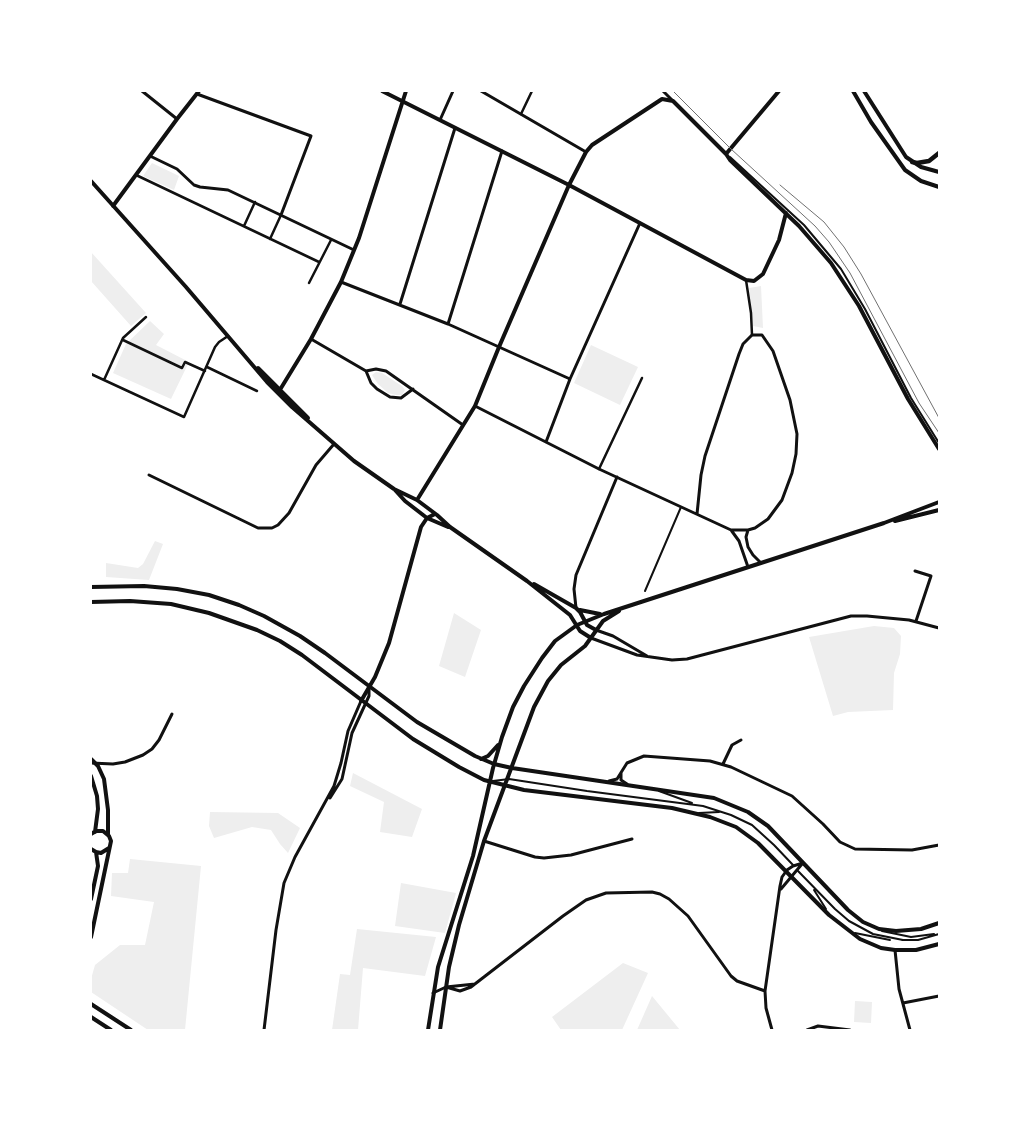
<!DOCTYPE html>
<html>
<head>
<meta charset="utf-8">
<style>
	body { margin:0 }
	#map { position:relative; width:1030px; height:1121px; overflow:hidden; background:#fff; font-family:"Public Sans",sans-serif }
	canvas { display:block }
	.frame { position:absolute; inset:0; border:92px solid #fff; pointer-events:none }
</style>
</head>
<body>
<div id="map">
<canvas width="1030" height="1121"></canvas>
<div class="frame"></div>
</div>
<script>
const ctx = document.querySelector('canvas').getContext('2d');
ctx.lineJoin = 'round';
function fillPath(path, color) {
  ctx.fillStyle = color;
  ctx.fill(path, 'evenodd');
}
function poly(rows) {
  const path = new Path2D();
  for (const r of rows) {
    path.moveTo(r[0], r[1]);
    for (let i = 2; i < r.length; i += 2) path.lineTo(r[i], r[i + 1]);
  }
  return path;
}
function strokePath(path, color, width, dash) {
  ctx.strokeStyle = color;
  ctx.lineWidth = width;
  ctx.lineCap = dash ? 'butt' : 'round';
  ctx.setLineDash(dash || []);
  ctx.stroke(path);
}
fillPath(poly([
	[152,163,179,176,174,190,143,176],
	[91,252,146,313,131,326,91,281],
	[761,286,763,328,753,326,749,288],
	[150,321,164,334,156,345,189,362,171,399,113,373,126,344],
	[591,345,638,367,620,405,574,383],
	[376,372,382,373,402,386,405,390,402,395,396,395,388,393,378,384,372,375],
	[155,541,163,544,149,580,106,577,106,563,138,568,143,564],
	[454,613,481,630,465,677,439,666],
	[874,626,894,628,901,636,900,654,894,673,893,710,848,712,833,716,809,637],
	[353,773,422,809,412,837,380,832,384,802,350,786],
	[210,812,278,813,300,828,288,853,280,844,271,830,252,827,214,838,209,826],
	[130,859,201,866,185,1030,148,1030,91,992,91,979,95,965,120,945,145,945,154,902,111,896,112,873,128,873],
	[401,883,456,893,445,933,395,926],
	[357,929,436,937,425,976,363,968,358,1030,332,1030,340,974,350,975],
	[623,963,648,973,622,1030,561,1030,552,1017],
	[652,996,680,1030,637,1030],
	[855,1001,872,1002,871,1023,854,1022]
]), '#eee');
strokePath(poly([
	[730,157,804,225,841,269,865,309,911,398,939,443],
	[645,591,681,507],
	[493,781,509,779,587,791,703,806,731,815,752,825,774,845,793,865],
	[659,791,692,803],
	[699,813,719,812],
	[798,871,835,909,849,921,873,934,903,940],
	[814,890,826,909],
	[882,931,911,937,934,934],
	[855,933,890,940],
	[902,940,918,940,939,934]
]), '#111', 2);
strokePath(poly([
	[521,114,532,91],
	[136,175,319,262],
	[244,226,255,202],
	[270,239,281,215],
	[746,280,751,313,752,335],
	[309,283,331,240],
	[123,340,182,368,185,362,205,371],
	[207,367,257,391],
	[91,374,184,417,215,347,219,342,228,336],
	[104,380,123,338,146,317],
	[599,469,642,378]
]), '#111', 2.5);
strokePath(poly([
	[142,91,177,119],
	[481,91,586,152],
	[663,91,673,101],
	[197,94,311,136,281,215],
	[440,120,453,91],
	[150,156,177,169,194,185,200,187,228,190,354,250],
	[341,282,448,324,570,379],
	[400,304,455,128],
	[448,324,502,151],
	[311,339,366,371,371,383,377,389,390,397,401,398,413,389],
	[366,371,376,369,386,371,463,425],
	[475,406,599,469,731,530,739,541,748,567],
	[546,442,570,379,640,223],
	[149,475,258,528,272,528,278,525,289,513,316,465,334,444],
	[697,514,701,475,705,456,739,354,743,344,752,335,762,335,773,351,790,400,797,434,796,454,792,473,782,500,768,519,755,528,748,530,731,530],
	[748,530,746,537,748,547,753,555,761,563],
	[915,571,931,576,916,621],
	[576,608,574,589,576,575,617,477],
	[596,630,613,636,647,656],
	[591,638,637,655,672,660,687,659,851,616,867,616,909,620,939,628],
	[91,763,113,764,125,762,143,755,152,749,159,740,172,714],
	[723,764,732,745,741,740],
	[621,773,621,780,627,784],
	[609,781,617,779,627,763,644,756,710,761,731,767,792,796,823,824,840,842,855,849,912,850,939,845],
	[330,798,342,779,352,733,369,696,369,688],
	[484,841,535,857,544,858,571,855,632,839],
	[781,889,802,864],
	[895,950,899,989,910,1030],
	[446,987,460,991,471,987,563,916,586,900,606,893,652,892,660,894,669,899,688,916,731,976,737,981,765,991],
	[433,993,446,987,475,984],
	[903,1003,939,996],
	[264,1030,276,930,284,883,295,857,334,786,341,763,348,731,361,701],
	[772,1030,766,1008,765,991,780,886,782,877,787,870,793,866,803,863],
	[807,1030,818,1026,850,1030]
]), '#111', 3);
strokePath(poly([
	[382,91,569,185,746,280,754,281,763,274,779,240,786,213],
	[853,91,871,122,905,170,921,181,939,187],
	[864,91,906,157,921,167,939,172],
	[726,154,779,91],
	[91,181,186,287,267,382,292,407,354,461,394,489,417,500,437,515,450,527,527,581,570,615,580,631,591,638],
	[113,206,177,119,199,91],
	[258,368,308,418],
	[278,393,311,339,341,282,359,238,406,91],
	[395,490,405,501,427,518,448,527],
	[417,500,475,406,499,347,569,185,586,152,592,145,662,99,673,101,726,154,730,160,799,226,831,263,859,306,908,399,939,449],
	[895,521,939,510],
	[534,584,576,608,580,612,587,625,596,630],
	[91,587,144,586,177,589,209,595,239,605,264,616,300,636,325,653,417,722,475,756,494,764,512,768,714,798,748,812,768,826,848,910,863,922,879,929,896,931,921,929,939,923],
	[91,602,130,601,171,604,209,613,257,630,280,641,302,655,413,739,459,767,484,780,524,790,672,808,710,817,736,827,758,843,829,915,860,939,881,948,895,950,916,950,939,944],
	[580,610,600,614],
	[361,701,375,677,389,643,421,527,427,518,435,514],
	[91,759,98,766,104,779,108,810,108,834],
	[481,759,488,756,498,745],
	[91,776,97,796,98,809,95,832],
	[91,834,96,831,103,831,109,836,111,841,91,937],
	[91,849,96,852,101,853,109,848],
	[91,899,98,866,96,852],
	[91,1004,131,1030],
	[91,1017,111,1030],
	[428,1030,438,967,473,856,493,768,502,737,513,707,524,686,542,658,555,641,577,625,604,614,884,523,939,502],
	[440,1030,449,967,459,925,484,841,534,707,548,681,561,665,585,646,603,621,619,611]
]), '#111', 4);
strokePath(poly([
	[912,162,917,163,929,161,939,153]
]), '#111', 4.5);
strokePath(poly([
	[673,91,731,149,815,226,829,242,850,273,919,403,939,433],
	[780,185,824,222,844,247,861,274,939,418]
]), '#707070', 1);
</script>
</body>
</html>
